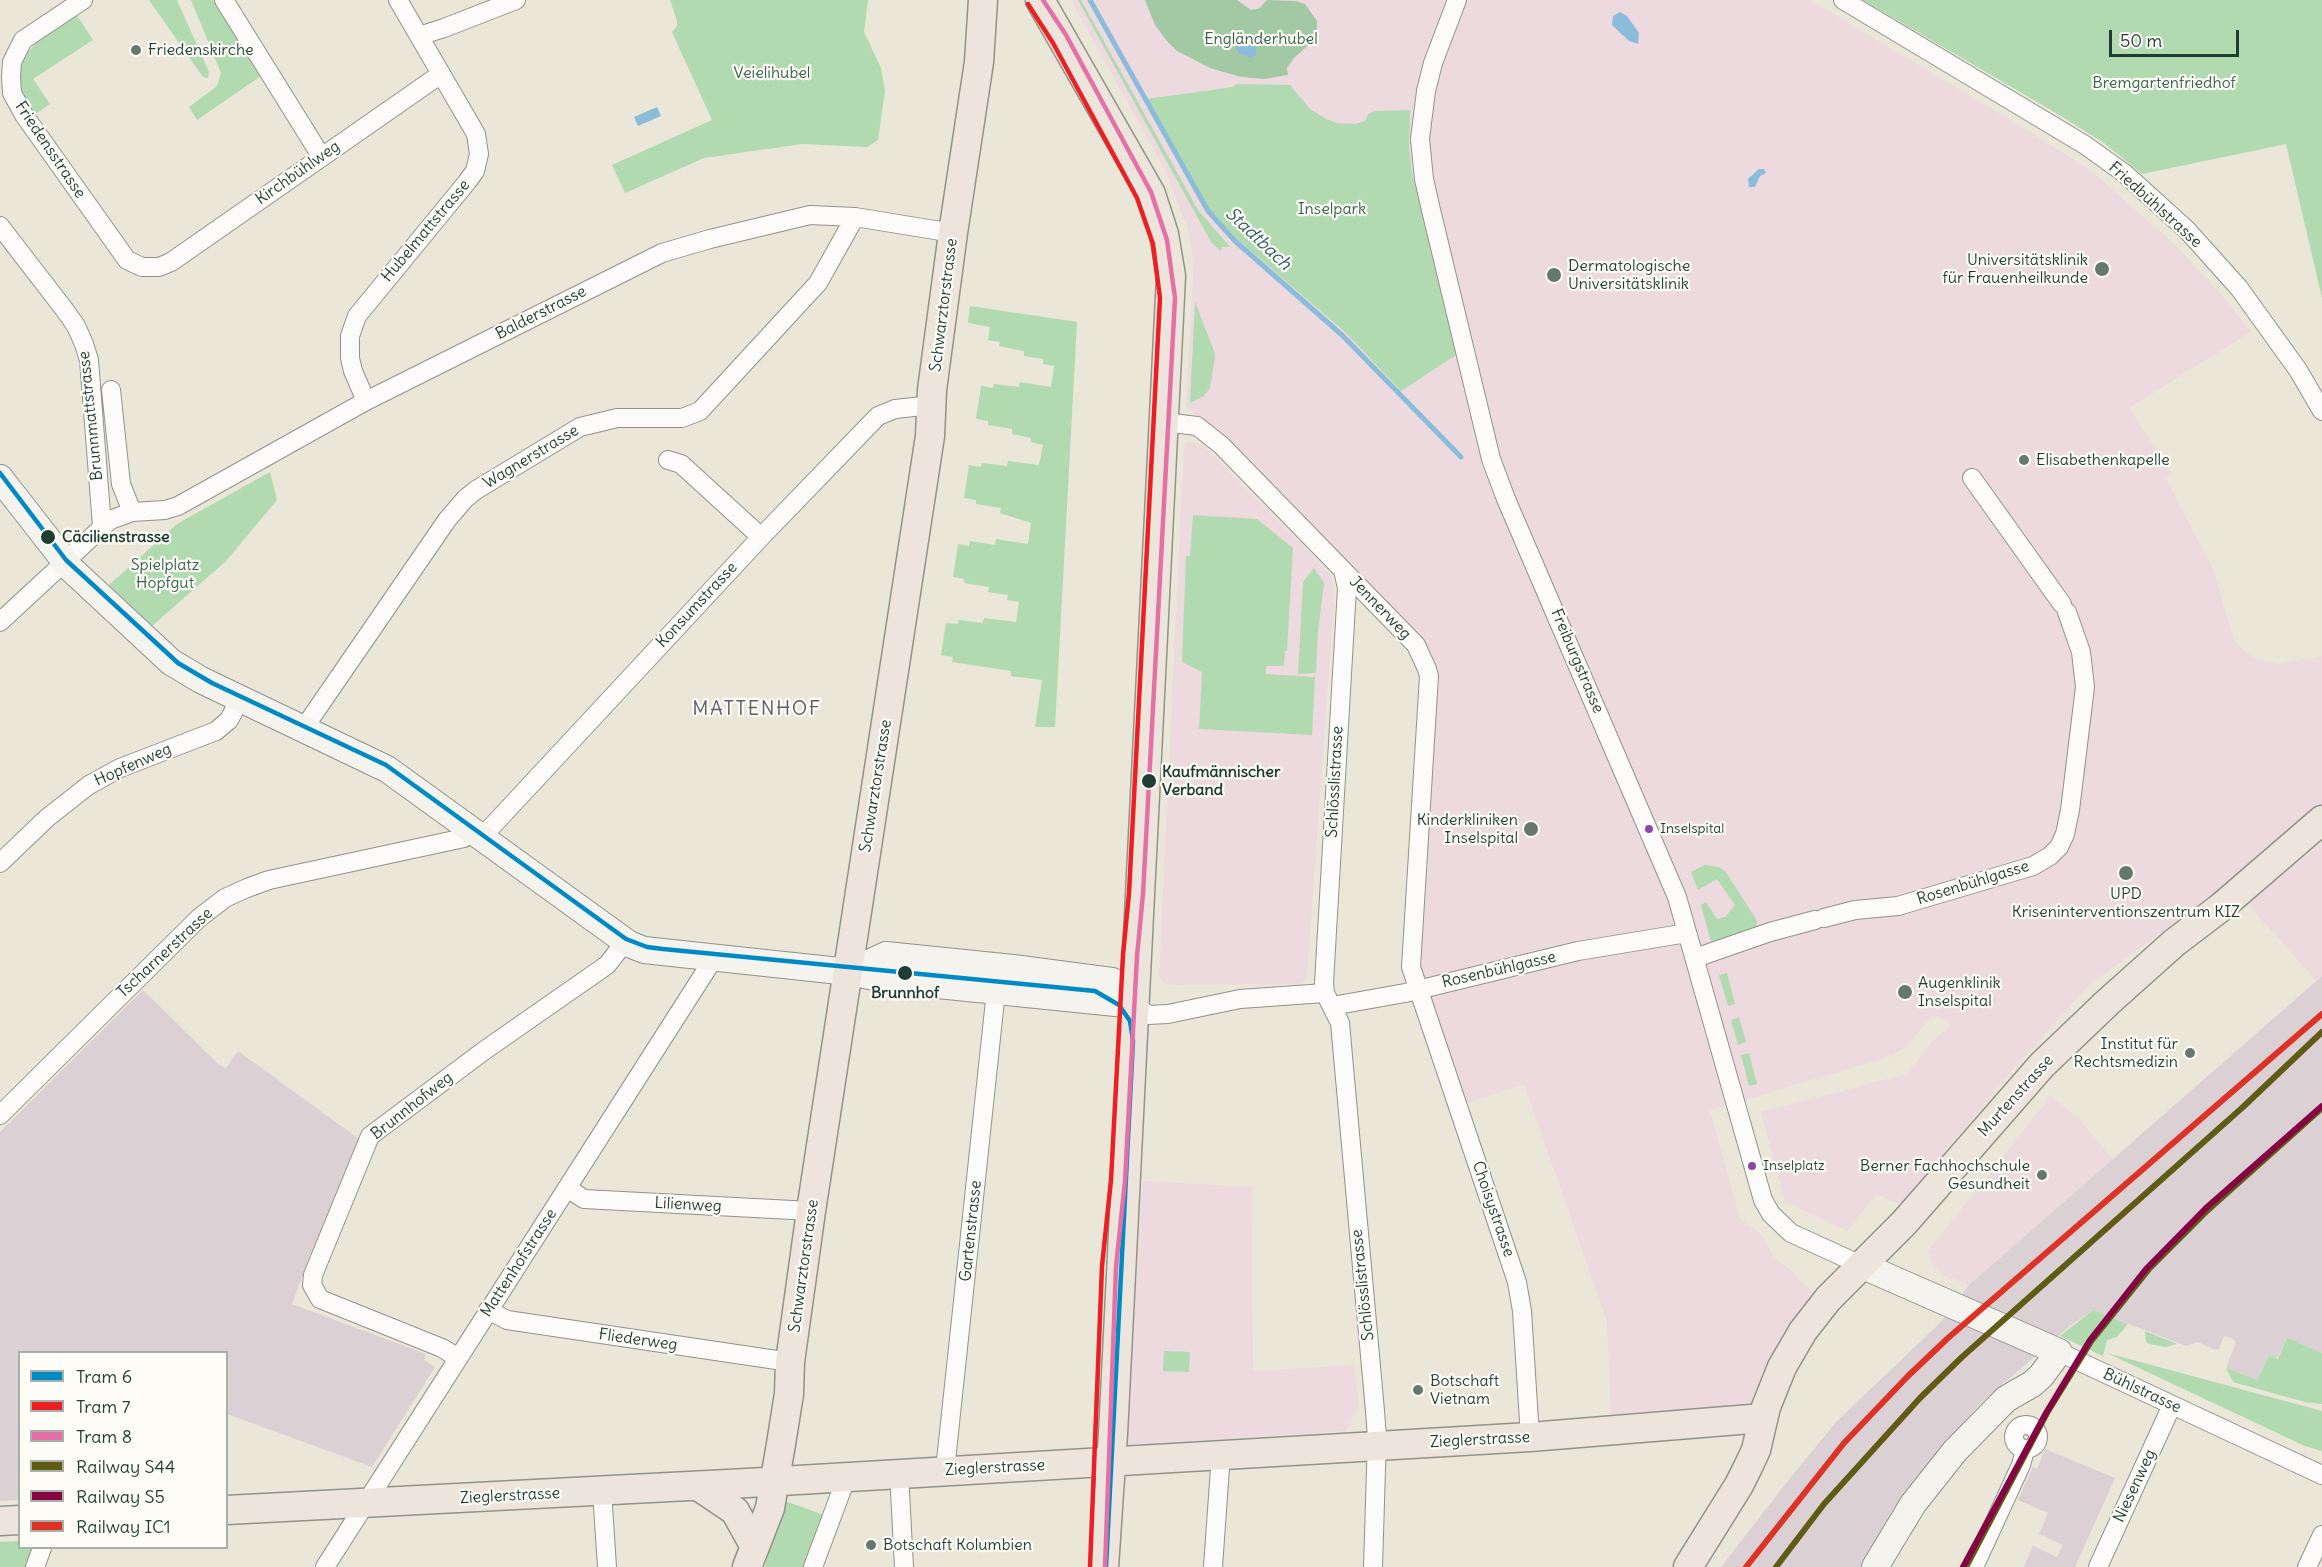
<!DOCTYPE html>
<html>
<head>
<meta charset="utf-8">
<style>
	body { margin:0 }
	#map { position:relative; width:2322px; height:1567px; overflow:hidden; background:#eae6d8; font-family:Delius,sans-serif }
	canvas { display:block }
	.legend { position:absolute; left:18px; top:1351px; width:210px; height:198px; box-sizing:border-box; background:#fdfcf7; border:2px solid #a4b0a9; margin:0; padding:8px 10px; list-style:none; font-size:18px; color:#1f3d34 }
	.legend li { display:flex; align-items:center; gap:12px; height:30px }
	.legend b { width:30px; border:2px solid #a4b0a9 }
	.scale { position:absolute; left:2109px; top:30px; width:130px; height:27px; box-sizing:border-box; border:3px solid #1f3d34; border-top:0; padding-left:8px; font-size:18px; line-height:21px; white-space:nowrap; color:#1f3d34; -webkit-text-stroke:4px #fdfcf7; paint-order:stroke }
</style>
</head>
<body>
<div id="map">
<canvas width="2322" height="1567"></canvas>
<ul class="legend">
<li><b style="height:8px;background:#008ac5"></b>Tram 6</li>
<li><b style="height:8px;background:#ec1f25"></b>Tram 7</li>
<li><b style="height:8px;background:#e570a6"></b>Tram 8</li>
<li><b style="height:8px;background:#605b15"></b>Railway S44</li>
<li><b style="height:8px;background:#850343"></b>Railway S5</li>
<li><b style="height:8px;background:#dd3327"></b>Railway IC1</li>
</ul>
<div class="scale">50 m</div>
</div>
<script>
const ctx = document.querySelector('canvas').getContext('2d');
ctx.lineJoin = 'round';
function fillPath(path, color) {
  ctx.fillStyle = color;
  ctx.fill(path, 'evenodd');
}
function poly(rows) {
  const path = new Path2D();
  for (const r of rows) {
    if (r.length === 3) {
      path.moveTo(r[0] + r[2], r[1]);
      path.arc(r[0], r[1], r[2], 0, 2 * Math.PI);
      continue;
    }
    path.moveTo(r[0], r[1]);
    for (let i = 2; i < r.length; i += 2) path.lineTo(r[i], r[i + 1]);
  }
  return path;
}
function strokePath(path, color, width, dash) {
  ctx.strokeStyle = color;
  ctx.lineWidth = width;
  ctx.lineCap = dash ? 'butt' : 'round';
  ctx.setLineDash(dash || []);
  ctx.stroke(path);
}
function label(font, color, halo, rows, align = 'center') {
  ctx.font = font + ' Delius,sans-serif';
  ctx.lineWidth = 4.5;
  ctx.setLineDash([]);
  ctx.textBaseline = 'middle';
  ctx.strokeStyle = halo;
  ctx.fillStyle = color;
  for (const [text, x, y, turn = 0] of rows) {
    ctx.save();
    ctx.translate(x, y);
    ctx.rotate((+turn || 0) * Math.PI / 180);
    ctx.textAlign = isNaN(turn) ? turn : align;
    if (halo) ctx.strokeText(text, 0, 0);
    ctx.fillText(text, 0, 0);
    ctx.restore();
  }
}
fillPath(poly([
	[1071,0,1810,0,2035,135,2090,170,2174,244,2225,299,2251,332,2129,408,2172,475,2166,479,2213,569,2234,640,2246,653,2261,661,2279,664,2322,656,2322,808,2258,862,2089,985,2005,1079,1901,1204,1876,1195,1847,1231,1785,1202,1761,1112,1907,1074,1932,1042,1951,1025,1941,1018,1931,1017,1905,1047,1892,1056,1710,1110,1740,1219,1760,1233,1775,1259,1792,1271,1813,1294,1776,1350,1749,1419,1611,1418,1607,1321,1524,1084,1464,1104,1417,964,1433,677,1416,639,1190,409,1186,409,1193,276,1192,252,1188,229,1165,170],
	[1187,442,1195,443,1205,447,1326,569,1333,582,1334,602,1307,974,1304,981,1299,984,1171,985,1164,983,1159,976,1184,445],
	[2322,843,2322,976,2317,981,2259,917,2248,902],
	[2051,1096,2078,1118,2113,1159,1969,1285,1952,1278,1949,1280,1933,1264,1928,1251],
	[1142,1181,1252,1187,1253,1371,1354,1365,1359,1406,1345,1431,1127,1445]
]), '#eddadf');
fillPath(poly([
	[2322,976,2322,1353,2287,1338,2277,1359,2269,1356,2257,1380,2226,1368,2236,1342,2232,1338,2224,1336,2219,1349,2215,1350,2198,1342,2186,1346,2093,1310,2071,1325,1980,1404,1942,1446,1902,1498,1860,1567,1721,1567,1787,1482,1837,1421,1938,1325,1969,1285],
	[143,990,218,1064,226,1068,238,1051,359,1139,360,1144,310,1255,292,1304,426,1354,424,1360,435,1367,372,1467,227,1414,226,1352,20,1352,19,1500,0,1501,0,1132],
	[2045,1449,2115,1478,2075,1567,2024,1567,2033,1546,2057,1557,2063,1545,2039,1534,2048,1513,2018,1500,2033,1467,2037,1469]
]), '#dbd0d4');
fillPath(poly([
	[149,0,177,0,209,72,208,78,203,77],
	[191,0,214,0,261,76,197,120,189,107,217,86,221,73],
	[670,0,868,0,864,32,881,68,885,91,878,140,867,147,802,144,704,158,625,193,612,165,712,120,672,32,677,26,677,21],
	[1078,0,1081,0,1198,210,1230,247,1222,247,1221,251,1211,242],
	[1863,0,2322,0,2322,298,2286,144,2142,174,2104,143,2061,116],
	[76,14,93,40,33,79,50,104,34,115,20,90,21,68,25,56,41,37],
	[1236,84,1290,85,1310,109,1326,119,1337,123,1356,124,1365,121,1368,114,1375,111,1410,110,1409,147,1412,173,1456,355,1401,391,1345,332,1237,239,1210,210,1147,99,1233,87],
	[1195,302,1214,351,1215,357,1210,388,1204,396,1190,403],
	[970,306,1077,322,1055,727,1035,727,1042,680,1011,676,1011,671,952,662,953,657,941,655,946,623,958,624,958,620,983,623,984,618,1016,622,1019,602,1007,600,1008,595,988,592,989,587,964,583,964,579,953,577,958,544,969,546,970,541,995,545,996,539,1028,544,1031,523,1000,513,1001,508,976,504,976,500,964,498,969,465,981,467,982,463,1007,466,1008,461,1039,465,1043,445,1031,442,1031,438,1012,434,1012,429,988,425,988,421,976,419,981,386,993,388,994,384,1019,387,1020,382,1051,387,1054,366,1043,364,1043,359,1024,356,1024,351,999,346,1000,342,988,340,990,327,968,323],
	[270,472,277,500,226,561,152,626,109,585,177,524],
	[1193,515,1257,519,1293,548,1287,651,1285,651,1284,666,1266,666,1266,674,1315,677,1312,735,1199,729,1202,672,1182,662,1186,556,1190,556],
	[1314,568,1324,583,1318,632,1316,673,1298,674,1303,582],
	[1705,865,1719,867,1726,872,1757,921,1756,929,1751,932,1711,942,1701,905,1706,902,1717,919,1725,917,1735,905,1717,879,1698,890,1691,872],
	[1727,973,1735,1004,1728,1006,1719,975],
	[1739,1017,1746,1042,1738,1045,1731,1020],
	[1749,1053,1757,1084,1749,1086,1741,1055],
	[2093,1310,2128,1324,2117,1337,2107,1340,2103,1356,2060,1336],
	[2145,1331,2177,1344,2165,1347,2149,1344,2146,1342],
	[2287,1338,2322,1353,2322,1404,2305,1402,2233,1382,2226,1368,2257,1380,2269,1356,2278,1359],
	[1164,1351,1190,1352,1189,1372,1163,1371],
	[2107,1353,2322,1411,2322,1451,2305,1446],
	[785,1501,824,1515,805,1567,765,1567,768,1549],
	[19,1541,20,1548,38,1548,30,1567,0,1567,0,1542]
]), '#b1dab0');
fillPath(poly([
	[1145,0,1237,0,1251,10,1260,8,1267,0,1296,1,1305,4,1317,21,1317,30,1315,39,1294,58,1287,68,1288,75,1265,79,1241,77,1210,68,1177,51,1167,41,1155,25],
	[1243,38,1249,40,1250,58,1238,51]
]), '#a3c9a4');
fillPath(poly([
	[1620,12,1627,16,1639,33,1638,44,1629,41,1612,25,1613,16],
	[1240,39,1252,42,1256,48,1256,55,1250,58,1240,54,1236,48],
	[657,107,661,116,638,126,634,117],
	[1759,169,1764,169,1766,173,1760,176,1755,187,1749,187,1748,179]
]), '#8bbcd9');
strokePath(poly([
	[1090,0,1208,211,1235,241,1342,335,1461,457]
]), '#8bbcd9', 5);
const street = poly([
	[83,0,23,40,12,62,11,77,12,93,24,115,127,260,142,267,159,267,171,262,441,74],
	[224,0,321,156],
	[1457,0,1433,63,1426,91,1420,139,1424,179,1431,210,1491,459,1506,499,1677,897,1763,1200,1771,1214,1791,1233,1861,1265],
	[1843,0,2085,145,2124,173,2187,230,2239,288,2298,370,2322,411],
	[419,36,444,28,516,0],
	[0,226,64,309,76,326,84,344,89,360,102,526],
	[111,390,121,484,132,512],
	[366,401,353,371,350,358,350,336,357,316,467,182,475,171,479,154,476,134,398,0],
	[1164,422,1197,426,1221,445,1416,645,1427,669,1429,676,1411,967,1517,1282,1522,1311,1530,1437],
	[668,460,681,464,761,537],
	[1972,478,2062,604],
	[1343,570,1347,588,1324,983,1325,993,1340,1023,1375,1411,1377,1437,1373,1567],
	[0,622,110,520,132,512,165,510,178,506,366,401,662,253,710,239,810,215,855,217,953,233],
	[304,728,447,520,465,499,476,490,580,427,617,418,682,418,700,411,818,283,855,217],
	[482,837,761,537,878,416,895,409,932,405],
	[0,863,47,818,89,785,120,768,216,731,229,720,240,699],
	[1824,918,1855,910,1898,906,2033,866,2050,856,2059,847,2065,834,2070,810,2085,687,2081,652,2067,612],
	[1695,958,1770,932,1815,920],
	[1135,1005,1148,1015,1168,1014,1240,999,1325,993],
	[1332,1006,1405,993,1578,951,1687,933],
	[0,1115,199,918,225,898,247,888,269,880,464,838,473,831],
	[567,1188,584,1199,811,1211],
	[488,1310,507,1320,790,1362],
	[2059,1352,2322,1475],
	[458,1358,442,1348,320,1299,312,1285,313,1275,370,1136,485,1050,607,965,625,942],
	[2026,1437,12],
	[945,1470,996,991],
	[899,1473,904,1567],
	[602,1491,607,1567],
	[35,1567,42,1548],
	[325,1567,714,958],
	[813,1567,847,1476],
	[1213,1567,1221,1454],
	[1974,1567,2021,1465,2025,1450],
	[2098,1567,2172,1405],
	[2307,1567,2322,1535]
]);
const secondary = poly([
	[0,478,71,569,171,662,201,680,387,769,629,944,644,950,849,972,889,980,1135,1005],
	[849,972,886,955,1013,968,1112,981,1120,985,1135,1005],
	[1861,1265,2059,1352,2041,1376,2032,1384,2006,1399,1955,1451,1913,1504,1875,1567]
]);
const primary = poly([
	[1040,0,1151,194,1164,234,1171,276,1113,1434,1104,1567],
	[698,1486,735,1511,755,1547],
	[226,1510,747,1483,1530,1437,1763,1418],
	[0,1521,20,1520],
	[747,1567,770,1508,781,1444,789,1394,790,1362,811,1211,930,436,932,390,953,233,979,62,983,0],
	[1688,1567,1739,1485,1748,1467,1756,1450,1766,1407,1782,1367,1803,1331,1828,1299,1904,1223,2042,1065,2108,1002,2174,943,2220,908,2322,820]
]);
strokePath(street, '#90938a', 20);
strokePath(secondary, '#90938a', 28);
strokePath(primary, '#90938a', 31);
strokePath(street, '#fcfbf9', 18);
strokePath(secondary, '#f5f3ee', 26);
strokePath(primary, '#ede5dc', 28);
strokePath(poly([
	[1776,1567,1824,1504,1920,1398,1962,1357,2243,1107,2322,1032],
	[1966,1567,2047,1413,2092,1340,2149,1269,2208,1210,2322,1108]
]), '#605b15', 6);
strokePath(poly([
	[1963,1567,2046,1413,2090,1340,2146,1269,2206,1208,2322,1106]
]), '#850343', 6);
strokePath(poly([
	[1746,1567,1844,1443,1908,1376,1948,1338,2322,1014]
]), '#dd3327', 6);
strokePath(poly([
	[0,473,66,560,178,663,212,683,386,765,626,939,647,947,663,949,1095,991,1119,1005,1130,1021,1133,1041,1106,1567]
]), '#008ac5', 4.5);
strokePath(poly([
	[1028,4,1053,43,1137,198,1153,244,1160,298,1129,893,1123,955,1111,1180,1102,1266,1090,1567]
]), '#ec1f25', 4.5);
strokePath(poly([
	[1043,0,1066,35,1151,192,1167,240,1175,298,1143,894,1137,956,1125,1181,1116,1267,1105,1567]
]), '#e570a6', 4.5);
for (const [x, y, r, color] of [
	[136,50,6,"#66786d"],
	[2102,269,8,"#66786d"],
	[1554,275,8,"#66786d"],
	[2024,460,6,"#66786d"],
	[48,537,8,"#1f3d34"],
	[1149,781,8,"#1f3d34"],
	[1531,829,8,"#66786d"],
	[1649,829,5,"#8e44ad"],
	[2126,873,8,"#66786d"],
	[905,973,8,"#1f3d34"],
	[1905,992,8,"#66786d"],
	[2190,1053,6,"#66786d"],
	[1752,1166,5,"#8e44ad"],
	[2042,1175,6,"#66786d"],
	[1418,1390,6,"#66786d"],
	[871,1545,6,"#66786d"]
]) {
  const dot = new Path2D();
  dot.arc(x, y, r, 0, 2 * Math.PI);
  ctx.fillStyle = color;
  ctx.fill(dot);
  strokePath(dot, '#fdfcf7', 2);
}
label('14px', '#1f3d34', '#fdfcf7', [
	["Inselspital",1660,829],
	["Inselplatz",1763,1166]
], 'left');
label('16px', '#38624b', '#fdfcf7', [
	["Engländerhubel",1261,39],
	["Veielihubel",772,73],
	["Bremgartenfriedhof",2164,83],
	["Inselpark",1332,209],
	["Spielplatz",165,565],
	["Hopfgut",165,583]
]);
label('16px', '#1f3d34', '#fdfcf7', [
	["Friedenskirche",148,50],
	["Universitätsklinik",2088,260,"right"],
	["für Frauenheilkunde",2088,278,"right"],
	["Dermatologische",1568,266],
	["Universitätsklinik",1568,284],
	["Elisabethenkapelle",2036,460],
	["Kinderkliniken",1518,820,"right"],
	["Inselspital",1518,838,"right"],
	["UPD",2126,894,"center"],
	["Kriseninterventionszentrum KIZ",2126,912,"center"],
	["Augenklinik",1918,983],
	["Inselspital",1918,1001],
	["Institut für",2178,1044,"right"],
	["Rechtsmedizin",2178,1062,"right"],
	["Berner Fachhochschule",2030,1166,"right"],
	["Gesundheit",2030,1184,"right"],
	["Botschaft",1430,1381],
	["Vietnam",1430,1399],
	["Botschaft Kolumbien",883,1545]
], 'left');
label('16px', '#1f3d34', '#fdfcf7', [
	["Friedensstrasse",50,150,56],
	["Kirchbühlweg",298,173,-35],
	["Friedbühlstrasse",2155,205,42],
	["Hubelmattstrasse",426,231,-50],
	["Schwarztorstrasse",944,305,-83],
	["Balderstrasse",541,313,-27],
	["Brunnmattstrasse",91,416,-96],
	["Wagnerstrasse",531,457,-31],
	["Konsumstrasse",697,605,-47],
	["Jennerweg",1380,608,46],
	["Freiburgstrasse",1577,661,67],
	["Hopfenweg",133,765,-24],
	["Schlösslistrasse",1335,782,-87],
	["Schwarztorstrasse",876,786,-81],
	["Rosenbühlgasse",1973,883,-17],
	["Tscharnerstrasse",165,953,-43],
	["Rosenbühlgasse",1499,970,-13],
	["Murtenstrasse",2016,1096,-48],
	["Brunnhofweg",412,1106,-38],
	["Lilienweg",688,1205,3],
	["Choisystrasse",1493,1209,71],
	["Gartenstrasse",971,1231,-84],
	["Mattenhofstrasse",519,1263,-57],
	["Schwarztorstrasse",804,1266,-82],
	["Schlösslistrasse",1363,1285,-96],
	["Fliederweg",638,1340,8],
	["Bühlstrasse",2142,1391,25],
	["Zieglerstrasse",1480,1440,-3],
	["Zieglerstrasse",995,1468,-3],
	["Niesenweg",2135,1486,-65],
	["Zieglerstrasse",510,1496,-3]
]);
label('bold 16px', '#1f3d34', '#fdfcf7', [
	["Cäcilienstrasse",62,537],
	["Kaufmännischer",1162,772],
	["Verband",1162,790],
	["Brunnhof",905,993,"center"]
], 'left');
label('italic 18px', '#335e66', '#fdfcf7', [
	["Stadtbach",1258,239,43]
]);
ctx.letterSpacing = '1.5px';
label('20px', '#606067', '#fdfcf7', [
	["MATTENHOF",757,709]
]);
ctx.letterSpacing = '0px';
</script>
</body>
</html>
